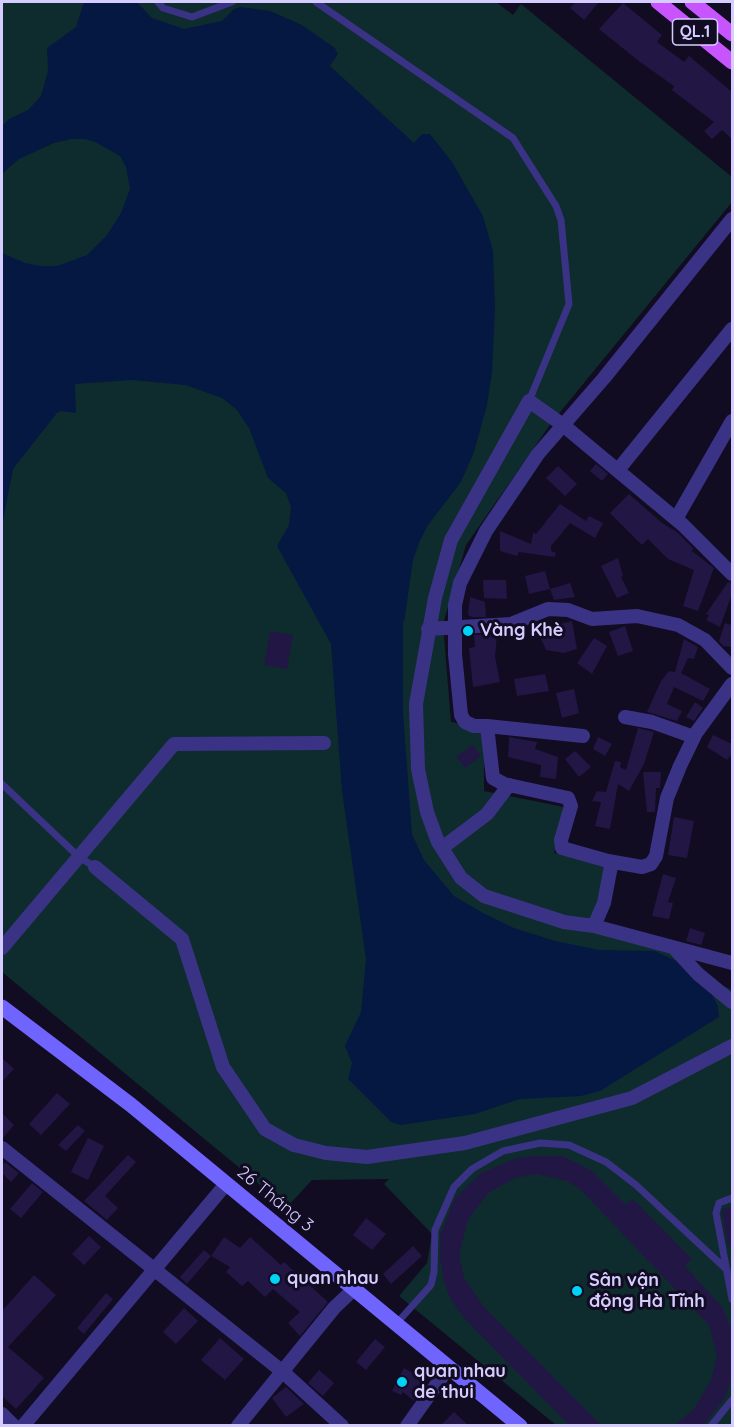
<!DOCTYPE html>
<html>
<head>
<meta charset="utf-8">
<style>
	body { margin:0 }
	#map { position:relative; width:734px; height:1427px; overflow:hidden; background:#110c22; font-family:Quicksand,sans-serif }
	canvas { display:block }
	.frame { position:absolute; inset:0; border:3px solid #d5cdff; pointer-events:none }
</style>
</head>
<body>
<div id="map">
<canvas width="734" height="1427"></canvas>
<div class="frame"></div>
</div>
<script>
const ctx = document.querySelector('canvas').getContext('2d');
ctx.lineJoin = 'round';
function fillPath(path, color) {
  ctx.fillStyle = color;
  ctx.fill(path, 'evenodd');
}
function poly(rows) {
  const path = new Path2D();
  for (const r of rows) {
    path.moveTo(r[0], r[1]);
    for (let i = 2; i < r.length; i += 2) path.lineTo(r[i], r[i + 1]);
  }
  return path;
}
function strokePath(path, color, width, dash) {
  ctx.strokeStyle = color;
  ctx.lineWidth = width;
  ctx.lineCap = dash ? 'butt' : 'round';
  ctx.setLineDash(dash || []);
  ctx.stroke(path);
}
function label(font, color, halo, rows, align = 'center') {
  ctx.font = font + ' Quicksand,sans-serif';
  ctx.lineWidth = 6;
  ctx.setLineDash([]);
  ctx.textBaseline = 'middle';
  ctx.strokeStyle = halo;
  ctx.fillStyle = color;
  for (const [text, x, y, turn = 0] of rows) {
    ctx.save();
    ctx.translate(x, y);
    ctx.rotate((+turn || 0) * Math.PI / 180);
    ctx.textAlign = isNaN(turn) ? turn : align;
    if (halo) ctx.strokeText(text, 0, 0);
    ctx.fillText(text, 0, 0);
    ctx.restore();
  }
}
fillPath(poly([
	[2,2,496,2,513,15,521,4,732,177,732,202,552,422,466,545,443,624,451,722,484,728,484,791,564,807,554,853,610,861,590,930,666,947,707,978,732,990,732,1425,556,1425,399,1296,427,1263,432,1234,384,1184,389,1179,312,1180,287,1207,2,972]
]), '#0e2c2d');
fillPath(poly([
	[84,2,137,2,152,18,184,29,222,21,234,9,241,7,270,11,302,25,335,48,338,54,330,66,414,143,422,134,430,134,452,162,483,216,493,251,495,308,492,372,487,405,474,452,461,482,428,525,419,543,413,560,404,623,403,620,403,712,412,834,424,860,454,896,483,913,514,928,555,941,599,950,655,951,685,965,709,989,718,1006,719,1017,600,1091,581,1096,520,1099,475,1114,401,1125,391,1122,348,1079,352,1063,345,1046,361,1012,366,959,342,791,331,644,277,546,289,525,291,507,286,493,268,478,249,428,237,410,222,398,185,385,132,380,75,384,76,413,61,411,57,413,13,469,2,526,2,253,25,263,40,266,57,266,87,255,107,235,121,213,130,189,126,167,120,156,95,142,85,139,71,139,54,143,19,159,2,174,2,126,9,119,28,110,41,96,48,71,47,48,76,27]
]), '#051841');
fillPath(poly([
	[575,2,599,2,584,20,570,8],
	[623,3,662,35,657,42,684,62,689,56,732,92,732,139,722,130,712,139,704,131,714,122,672,90,674,86,640,62,599,29],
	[596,464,608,474,602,481,590,471],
	[558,466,577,484,565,496,546,478],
	[629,494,662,523,677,532,693,548,692,551,714,568,698,611,683,606,694,570,668,559,648,539,642,545,610,513],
	[560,504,586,521,589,516,603,523,595,538,570,523,551,546,551,551,556,553,555,557,519,552,517,556,500,551,500,531,531,544,533,533,536,534],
	[618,558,623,576,621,577,629,593,617,598,601,566],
	[545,571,550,589,529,594,525,576],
	[483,580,506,580,507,599,484,598],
	[728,582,732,583,732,594,720,627,706,620,709,615,706,614],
	[570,583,575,597,554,600,550,589],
	[470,597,485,602,486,617,472,617,468,615],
	[572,621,577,649,564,653,546,650,537,630],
	[725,623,732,625,732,647,723,646,719,641],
	[625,626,633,651,618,656,609,632],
	[270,631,293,635,287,669,264,665],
	[497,634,495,657,500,682,473,687,469,648,475,647,474,635],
	[594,638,607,646,592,674,577,663],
	[684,639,698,647,694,659,688,658,681,673,710,689,703,701,674,687,667,704,682,711,677,721,647,712,661,681,669,671,675,672],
	[545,674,549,691,517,696,514,679],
	[574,689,579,713,562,718,556,693],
	[695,702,703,708,694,721,686,717],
	[638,728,654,732,644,764,629,791,618,784,610,829,595,826,601,802,592,801,597,791,606,792,615,761,621,762,620,767,626,770],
	[713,735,732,744,732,754,727,760,707,747],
	[509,737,537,742,535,749,558,757,556,779,540,777,541,765,508,757],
	[598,737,612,744,605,756,593,749],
	[473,745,481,756,465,768,456,757],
	[575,751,591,767,579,777,565,759],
	[643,772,661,772,660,788,656,788,655,812,647,812],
	[674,817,694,821,687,858,668,855],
	[663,874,676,878,668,902,673,903,669,919,652,916],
	[690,928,705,933,701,945,686,941],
	[2,1058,14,1069,2,1082],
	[57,1093,70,1104,41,1135,29,1124],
	[2,1113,14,1125,2,1139],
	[78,1125,85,1131,66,1151,58,1145],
	[88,1138,104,1146,88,1180,71,1172],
	[128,1155,136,1162,105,1196,118,1208,107,1220,84,1201],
	[533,1156,562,1156,591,1170,626,1205,633,1199,692,1259,685,1266,723,1308,732,1332,731,1380,725,1398,704,1425,675,1425,694,1409,711,1380,717,1356,709,1325,580,1189,567,1181,537,1174,515,1178,488,1193,468,1220,459,1254,464,1278,484,1307,601,1425,569,1425,463,1317,451,1300,444,1282,440,1259,440,1236,455,1198,481,1173,517,1158],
	[5,1162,19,1173,11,1182,2,1173,2,1166],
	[32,1183,43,1192,21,1218,10,1209],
	[732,1207,732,1246,728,1247,722,1213,723,1209],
	[366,1218,386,1234,372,1250,353,1235],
	[89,1236,101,1247,84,1265,72,1254],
	[224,1237,240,1248,250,1237,281,1265,284,1262,328,1302,300,1336,288,1323,300,1312,273,1289,265,1297,248,1281,242,1286,226,1272,230,1267,211,1256],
	[413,1246,422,1256,391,1284,383,1274],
	[204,1250,211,1256,187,1284,180,1277],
	[34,1275,56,1295,8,1347,44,1378,16,1409,2,1396,2,1311],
	[106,1293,113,1299,84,1334,77,1328],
	[184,1308,198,1321,176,1344,163,1332],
	[220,1338,244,1359,225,1380,201,1360],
	[375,1339,385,1347,366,1370,356,1362],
	[404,1368,418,1376,420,1374,428,1380,414,1401,403,1392,401,1395,392,1391],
	[319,1370,334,1383,323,1396,308,1383],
	[286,1387,304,1404,286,1417,272,1398],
	[454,1412,468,1425,441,1425]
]), '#221645');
strokePath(poly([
	[158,2,163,8,192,17,232,2],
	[316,2,513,138,556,206,561,220,569,304,529,401],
	[2,784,79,857,95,867],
	[732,1198,719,1203,716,1213,732,1299],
	[396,1324,431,1285,434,1272,435,1230,454,1187,472,1169,503,1151,540,1143,569,1145,606,1162,636,1185,727,1270],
	[711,1426,732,1400]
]), '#3a3385', 7);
strokePath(poly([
	[618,470,732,329],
	[676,519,732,421],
	[732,574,683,525,563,425,529,401,451,540,435,598,416,704,418,769,427,812,438,842,461,878,484,896,564,922,594,926,732,963],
	[428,629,511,624,548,609,568,610,592,619,637,616,678,625,705,640,732,668],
	[625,717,652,722,694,737],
	[487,726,583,736],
	[442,848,487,814,509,785],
	[608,861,642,867,651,864,656,856,667,798,680,766,696,733,732,684],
	[95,867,182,939,223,1067,265,1129,294,1145,326,1153,367,1157,465,1143,632,1098,732,1046],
	[594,926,604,903,611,866,608,861,562,848,561,840,571,806,568,798,504,784,493,778,487,726,474,726,465,722,461,715,455,654,455,605,460,583,486,531,538,454,604,378,732,219],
	[2,948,174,744,324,743],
	[675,949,698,974,732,1002],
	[2,1148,283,1372,342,1426],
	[2,1414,14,1426],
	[23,1426,226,1184],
	[238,1426,334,1308,354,1289],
	[407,1426,449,1367]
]), '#3a3385', 14);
strokePath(poly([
	[2,1007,131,1105,520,1426]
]), '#7064ff', 15);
strokePath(poly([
	[658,2,732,62],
	[692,2,732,34]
]), '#c854ff', 15);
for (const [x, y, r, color] of [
	[468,631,6,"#00d2f8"],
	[275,1279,6,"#00d2f8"],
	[577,1291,6,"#00d2f8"],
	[402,1382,6,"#00d2f8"]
]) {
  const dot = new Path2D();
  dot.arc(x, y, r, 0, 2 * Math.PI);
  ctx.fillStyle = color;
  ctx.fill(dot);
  strokePath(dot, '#110c22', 2);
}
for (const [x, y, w] of [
	[695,32,45]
]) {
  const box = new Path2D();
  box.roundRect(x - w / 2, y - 13, w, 26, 4.5);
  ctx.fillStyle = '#110c22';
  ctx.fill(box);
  strokePath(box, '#d5cdff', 1.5);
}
label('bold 16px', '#d5cdff', null, [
	["QL.1",695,32]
]);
label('bold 18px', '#d5cdff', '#110c22', [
	["Vàng Khè",480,631],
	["quan nhau",287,1279],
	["Sân vận",589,1281],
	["động Hà Tĩnh",589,1302],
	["quan nhau",414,1372],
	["de thui",414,1393]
], 'left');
label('18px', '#d5cdff', '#110c22', [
	["26 Tháng 3",275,1199,39]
]);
</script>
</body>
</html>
